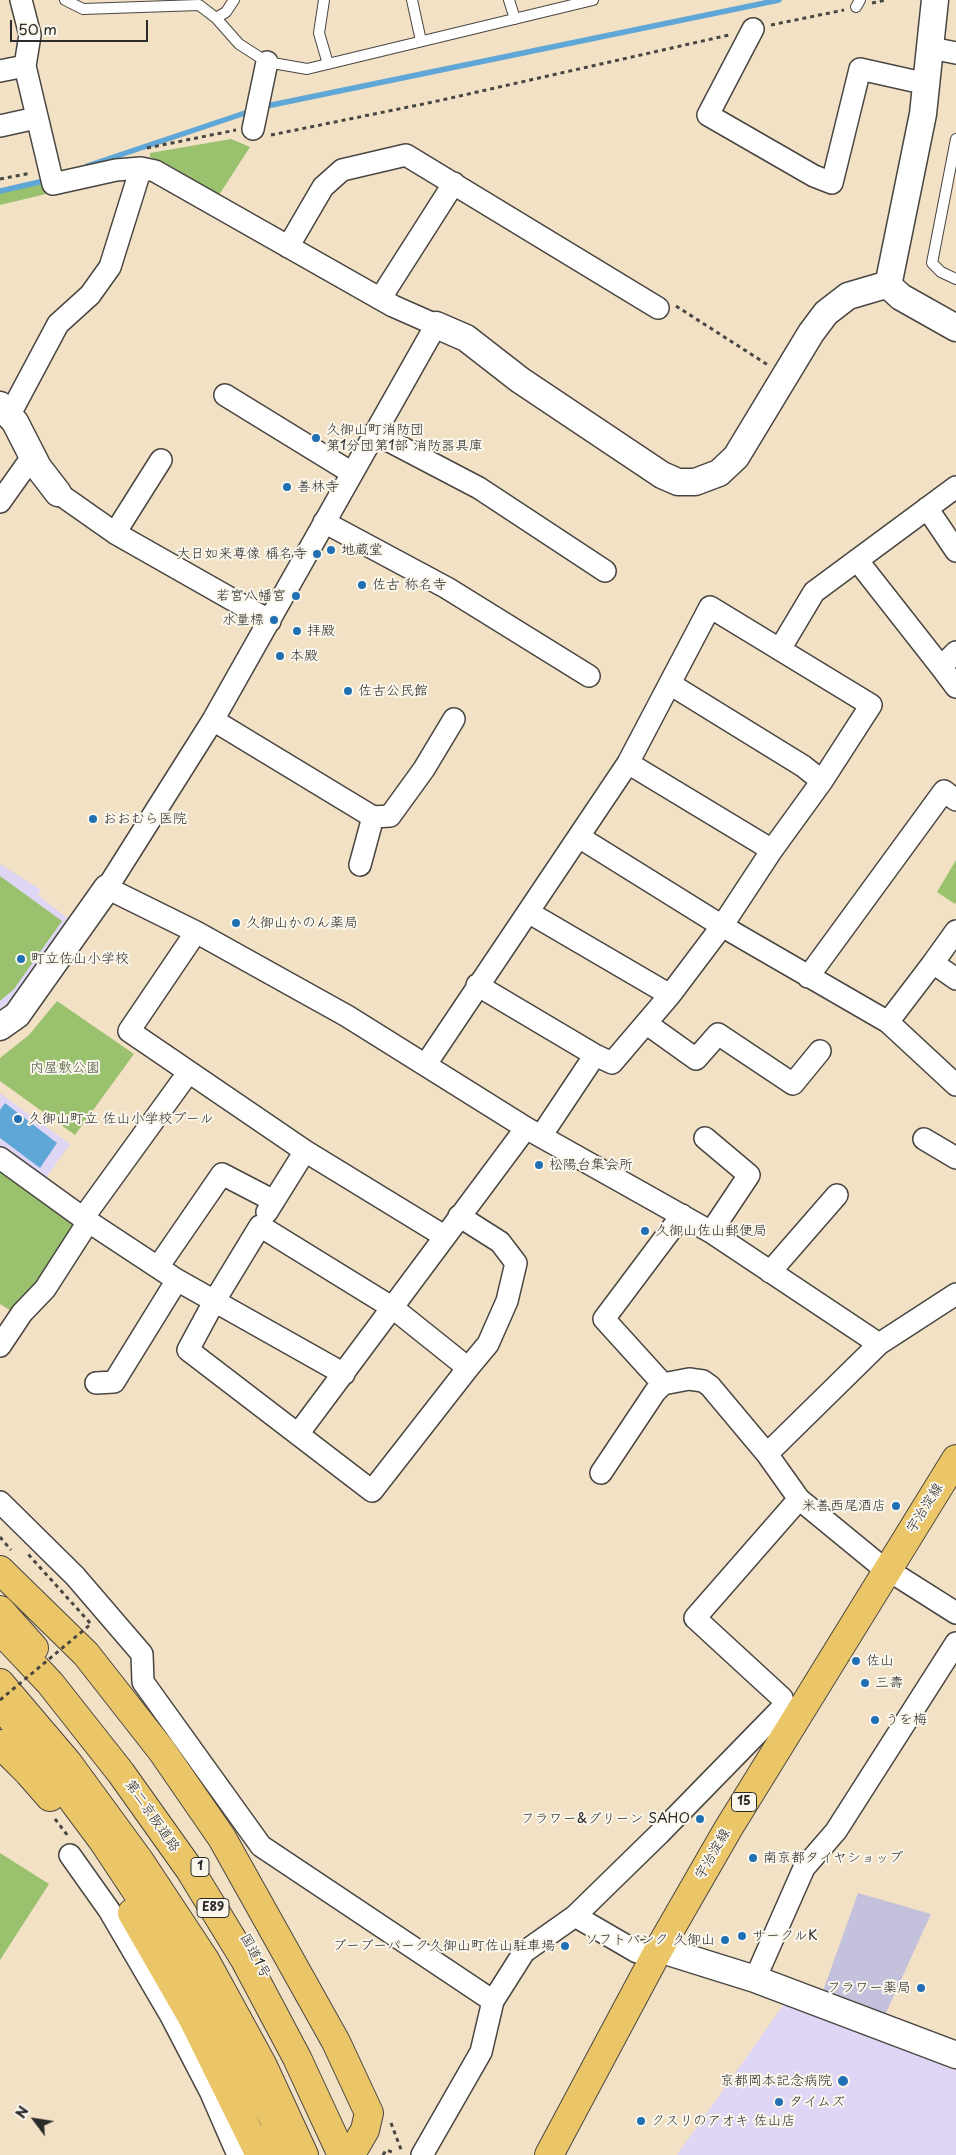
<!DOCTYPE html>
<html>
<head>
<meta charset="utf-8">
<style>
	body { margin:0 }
	#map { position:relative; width:956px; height:2155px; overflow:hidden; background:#f3e1c5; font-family:"Playpen Sans",sans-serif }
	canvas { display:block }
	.north { position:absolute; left:10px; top:2095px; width:50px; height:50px; -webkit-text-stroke:4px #fbf7ec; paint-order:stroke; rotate:301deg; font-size:14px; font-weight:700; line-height:20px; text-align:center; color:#2b2b2b }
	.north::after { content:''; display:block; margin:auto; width:18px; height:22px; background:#2b2b2b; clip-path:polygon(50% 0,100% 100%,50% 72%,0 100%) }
	.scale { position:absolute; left:10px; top:20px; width:138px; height:22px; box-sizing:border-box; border:2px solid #2b2b2b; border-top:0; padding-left:6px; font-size:15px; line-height:18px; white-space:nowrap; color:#2b2b2b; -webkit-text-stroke:4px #fbf7ec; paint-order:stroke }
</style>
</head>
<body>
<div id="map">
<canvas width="956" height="2155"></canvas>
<div class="north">N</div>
<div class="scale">50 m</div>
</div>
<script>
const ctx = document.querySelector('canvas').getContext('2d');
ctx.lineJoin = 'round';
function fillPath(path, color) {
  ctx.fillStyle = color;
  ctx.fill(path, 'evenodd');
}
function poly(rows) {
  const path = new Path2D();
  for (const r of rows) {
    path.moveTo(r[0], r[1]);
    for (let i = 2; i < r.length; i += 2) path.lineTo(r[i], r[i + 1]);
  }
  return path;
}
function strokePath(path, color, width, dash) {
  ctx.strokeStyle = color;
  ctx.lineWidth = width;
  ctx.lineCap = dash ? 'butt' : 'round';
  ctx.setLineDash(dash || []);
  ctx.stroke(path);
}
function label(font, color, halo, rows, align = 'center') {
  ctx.font = font + ' "Playpen Sans","Klee One",sans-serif';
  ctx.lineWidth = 4;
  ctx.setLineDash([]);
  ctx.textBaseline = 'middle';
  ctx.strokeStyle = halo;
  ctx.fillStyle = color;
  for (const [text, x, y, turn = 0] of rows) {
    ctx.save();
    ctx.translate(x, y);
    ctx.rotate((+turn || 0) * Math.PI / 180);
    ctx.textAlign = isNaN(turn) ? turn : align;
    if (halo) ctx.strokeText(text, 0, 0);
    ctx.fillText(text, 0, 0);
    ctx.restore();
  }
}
fillPath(poly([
	[0,864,41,890,38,895,70,920,15,997,0,1009],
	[0,1093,70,1144,43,1182,0,1149],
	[784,2004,956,2070,956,2155,677,2155]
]), '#dfd5f5');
fillPath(poly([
	[858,1893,931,1914,885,2015,823,1991]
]), '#c3c1db');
fillPath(poly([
	[231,139,250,147,219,195,167,164,150,157,150,153],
	[43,183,46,194,0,205,0,193],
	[956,860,956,902,955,904,937,892],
	[0,876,62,921,14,989,0,1001],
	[57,1001,134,1054,75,1135,0,1081,0,1058,29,1035],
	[0,1167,77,1224,16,1314,0,1304],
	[0,1853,49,1884,0,1960]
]), '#9ac26e');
fillPath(poly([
	[5,1103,57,1143,40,1168,0,1138,0,1110]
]), '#5fa7d6');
strokePath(poly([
	[262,107,779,0],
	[87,166,251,111],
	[0,191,48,180]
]), '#5fa7d6', 5.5);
const service = poly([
	[65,0,83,9,199,5,216,18,239,44,267,62,307,69,593,0],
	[324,0,319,33,328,64],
	[412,0,421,41],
	[509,0,515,19],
	[856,7,860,0],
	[216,18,226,12,234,0],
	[956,139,932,263,941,272,956,279]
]);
const minor = poly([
	[21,0,30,35,25,66,53,184,116,170,141,168,155,171,393,306,436,325,213,720,107,888,196,932,347,1016,526,1128,711,1232,879,1344],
	[753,29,708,115,814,176,832,183,860,69,927,84],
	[931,48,956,53],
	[0,71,25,66],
	[0,126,36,118],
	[253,129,267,62],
	[288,247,323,187,342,170,406,155,658,308],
	[380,299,454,183],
	[225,395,352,473],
	[10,414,58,324,90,295,110,267,141,168],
	[374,433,479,488,605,571],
	[58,493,115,533,270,621],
	[0,502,32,457],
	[927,508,956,551],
	[324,522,447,588,589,676],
	[115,533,161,460],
	[857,560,941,667,956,652],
	[780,649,814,592,956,487],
	[941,667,956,687],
	[670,684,803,766,822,781],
	[213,720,373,817,390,816,424,769,454,719],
	[628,763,772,850],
	[579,837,722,926,888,1022,933,963,956,979],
	[360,865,373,817],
	[528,912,670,995],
	[196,932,129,1031,305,1151,444,1236],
	[933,963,956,931],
	[808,977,944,791,956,800],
	[477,985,595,1055],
	[888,1022,956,1085],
	[647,1024,696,1059,718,1034,793,1084,820,1051],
	[426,1064,628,763,710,607,871,705,822,781,772,850,722,926,670,995,612,1063,595,1055,541,1136],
	[188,1073,83,1218,177,1280,344,1374],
	[705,1138,749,1175,711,1232],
	[924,1139,956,1158],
	[0,1158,83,1218],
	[267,1212,305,1151],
	[459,1216,500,1242,516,1263,507,1301,488,1344,468,1368],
	[260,1226,393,1308,468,1368,372,1491,188,1350,215,1300,260,1226],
	[158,1267,222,1174,274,1201],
	[770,1272,837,1195],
	[956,1294,879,1344,767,1454,799,1499,877,1563,956,1613],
	[0,1346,22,1313,45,1289,88,1222],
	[96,1383,114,1382,177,1280],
	[663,1384,604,1319,682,1215],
	[298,1434,526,1128],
	[601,1473,655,1392,663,1384,689,1379,703,1381,710,1386,767,1454],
	[0,1502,75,1576,142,1654,143,1682,261,1846,493,2001],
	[784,1706,782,1698,695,1618,799,1499],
	[70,1855,109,1910,171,2016,211,2093,238,2155],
	[575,1916,637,1952,659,1949],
	[755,1979,804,1868,836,1831,956,1643],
	[422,2155,481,2052,493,2001,524,1952,575,1916,659,1834,784,1706]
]);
const tertiary = poly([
	[935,0,923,114,889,281,891,288,901,297,956,328],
	[436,325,466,338,520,380,662,475,678,482,695,482,719,473,736,457,811,333,826,313,848,296,889,284],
	[0,405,15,422,38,467,58,493],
	[0,1027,17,1015,107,888],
	[659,1949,755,1979,956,2055]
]);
const primary = poly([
	[549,2155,659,1949,728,1829,956,1459]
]);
const trunk = poly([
	[0,1570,86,1654,162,1751,222,1838,336,2042,369,2113,365,2130,351,2154],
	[0,1610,34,1648],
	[0,1703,103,1841,204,1993,273,2117,288,2155],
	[0,1744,29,1773,50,1797],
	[132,1913,193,2019,260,2155]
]);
const motorway = poly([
	[0,1630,50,1683,121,1773,190,1870,245,1960,297,2058,342,2155],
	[0,1683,68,1763,139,1860,205,1960,263,2066,304,2155]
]);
strokePath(service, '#494642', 12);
strokePath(minor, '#494642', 24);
strokePath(tertiary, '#494642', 29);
strokePath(primary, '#494642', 30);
strokePath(trunk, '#494642', 30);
strokePath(motorway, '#494642', 30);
strokePath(poly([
	[872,3,886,0],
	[771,25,844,10],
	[271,135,433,102,729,35],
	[147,148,236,130],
	[0,179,31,173],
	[676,306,768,365],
	[0,1537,11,1550],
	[55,1819,68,1836],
	[391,2123,402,2152],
	[383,2155,386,2150,392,2152,394,2155]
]), '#494642', 3, [4, 4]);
strokePath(service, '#fff', 10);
strokePath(minor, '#fff', 21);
strokePath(tertiary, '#fff', 26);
strokePath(primary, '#ebc669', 28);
strokePath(trunk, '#ebc669', 28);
strokePath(motorway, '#ebc669', 28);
strokePath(poly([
	[0,1700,91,1624,27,1553]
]), '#494642', 3, [4, 4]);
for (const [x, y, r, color] of [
	[316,438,5,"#1f6fb2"],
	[287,487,5,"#1f6fb2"],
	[331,550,5,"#1f6fb2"],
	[317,554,5,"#1f6fb2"],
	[362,585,5,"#1f6fb2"],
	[296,596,5,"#1f6fb2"],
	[274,620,5,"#1f6fb2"],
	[297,631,5,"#1f6fb2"],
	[280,656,5,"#1f6fb2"],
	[348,691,5,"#1f6fb2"],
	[93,819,5,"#1f6fb2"],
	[236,923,5,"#1f6fb2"],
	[21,959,5,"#1f6fb2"],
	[18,1119,5,"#1f6fb2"],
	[539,1165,5,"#1f6fb2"],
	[645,1231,5,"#1f6fb2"],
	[896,1506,5,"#1f6fb2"],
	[856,1661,5,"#1f6fb2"],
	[865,1683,5,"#1f6fb2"],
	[875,1720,5,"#1f6fb2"],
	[700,1819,5,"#1f6fb2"],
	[753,1858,5,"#1f6fb2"],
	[742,1936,5,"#1f6fb2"],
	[725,1940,5,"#1f6fb2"],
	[565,1946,5,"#1f6fb2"],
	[921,1988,5,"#1f6fb2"],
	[843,2081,6,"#1f6fb2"],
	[779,2102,5,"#1f6fb2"],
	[641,2121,5,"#1f6fb2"]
]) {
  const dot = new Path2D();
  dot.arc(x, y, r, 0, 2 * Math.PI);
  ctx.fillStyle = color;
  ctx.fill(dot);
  strokePath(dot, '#fbf7ec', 2);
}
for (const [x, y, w] of [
	[744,1802,25],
	[200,1867,18],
	[213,1908,32]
]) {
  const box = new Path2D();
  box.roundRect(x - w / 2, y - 9.5, w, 19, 4);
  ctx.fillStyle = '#fbf7ec';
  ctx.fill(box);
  strokePath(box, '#2b2b2b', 1);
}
label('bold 12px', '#2b2b2b', null, [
	["15",744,1802],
	["1",200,1867],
	["E89",213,1908]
]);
label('14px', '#2b2b2b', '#fbf7ec', [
	["久御山町消防団",326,430],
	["第1分団第1部 消防器具庫",326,446],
	["善林寺",297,487],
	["地蔵堂",341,550],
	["大日如来尊像 稱名寺",307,554,"right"],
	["佐古 称名寺",372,585],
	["若宮八幡宮",286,596,"right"],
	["水量標",264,620,"right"],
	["拝殿",307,631],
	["本殿",290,656],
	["佐古公民館",358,691],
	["おおむら医院",103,819],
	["久御山かのん薬局",246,923],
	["町立佐山小学校",31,959],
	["久御山町立 佐山小学校プール",28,1119],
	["松陽台集会所",549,1165],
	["久御山佐山郵便局",655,1231],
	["米善西尾酒店",886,1506,"right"],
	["佐山",866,1661],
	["三壽",875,1683],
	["うを梅",885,1720],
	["フラワー&グリーン SAHO",690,1819,"right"],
	["南京都タイヤショップ",763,1858],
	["サークルK",752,1936],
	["ソフトバンク 久御山",715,1940,"right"],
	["ブーブーパーク久御山町佐山駐車場",555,1946,"right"],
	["フラワー薬局",911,1988,"right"],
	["京都岡本記念病院",832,2081,"right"],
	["タイムズ",789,2102],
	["クスリのアオキ 佐山店",651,2121]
], 'left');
label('14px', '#4c583f', '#fbf7ec', [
	["内屋敷公園",65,1068]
]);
label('14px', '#2b2b2b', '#fbf7ec', [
	["宇治淀線",925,1508,-58],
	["第二京阪道路",152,1816,55],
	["宇治淀線",713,1854,-60],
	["国道1号",255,1956,62]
]);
</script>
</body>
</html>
